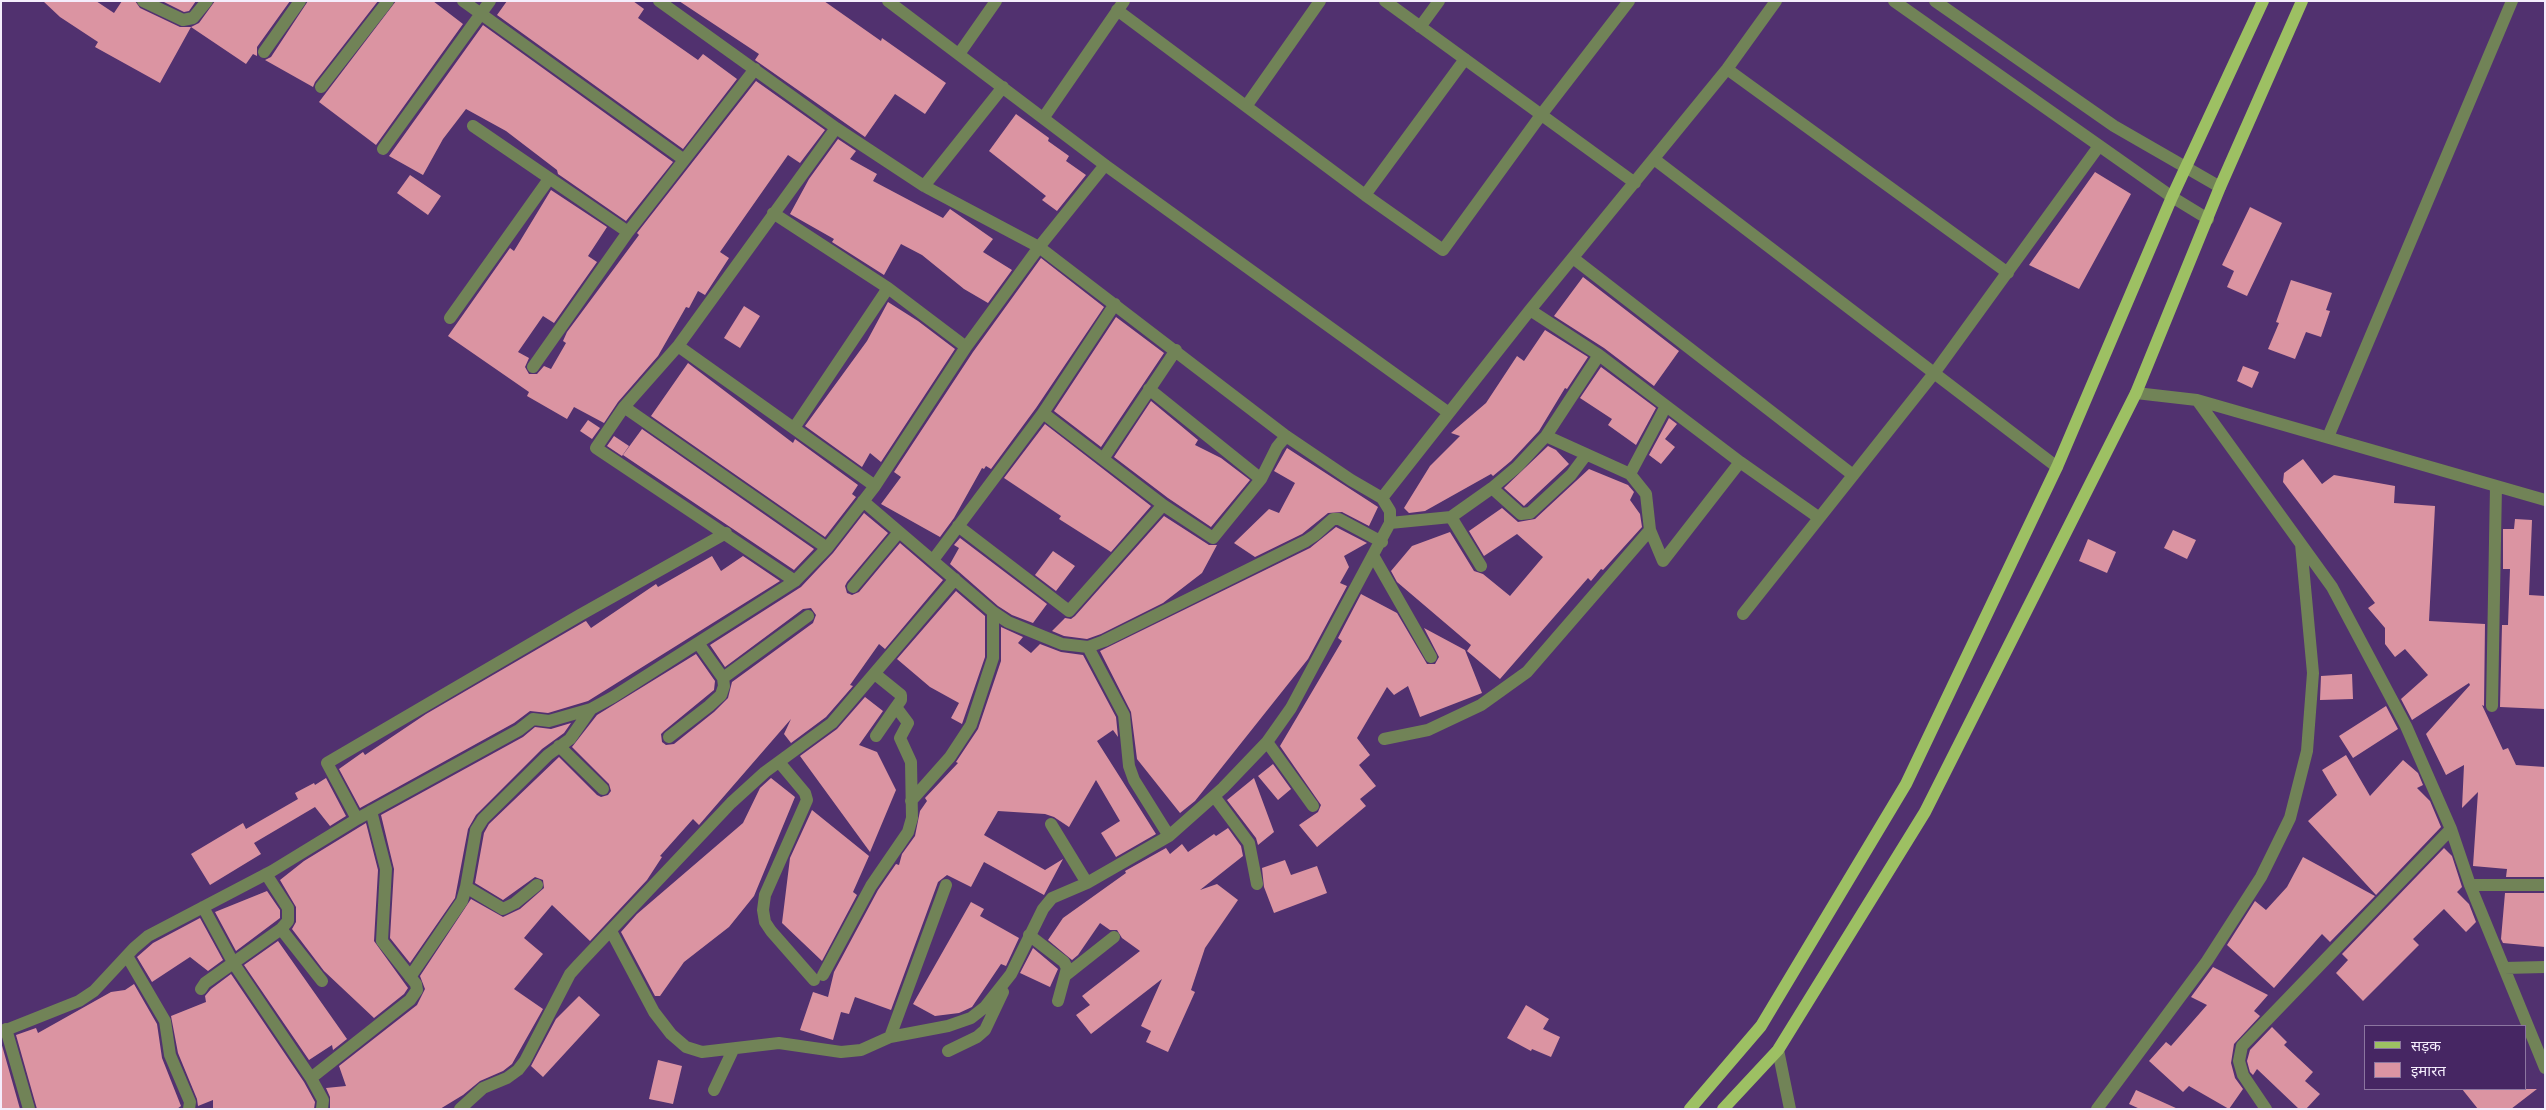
<!DOCTYPE html>
<html>
<head>
<meta charset="utf-8">
<style>
	body { margin:0 }
	#map { position:relative; width:2546px; height:1110px; overflow:hidden; background:#51316f; font-family:"Noto Sans","Noto Sans Devanagari",sans-serif }
	canvas { display:block }
	.frame { position:absolute; inset:0; border:2px solid #f4edfc; pointer-events:none }
	.legend { position:absolute; left:2364px; top:1025px; width:162px; height:65px; box-sizing:border-box; background:#462663; border:1px solid #8c76a0; margin:0; padding:6px 9px; list-style:none; font-size:15px; color:#f4edfc }
	.legend li { display:flex; align-items:center; gap:10px; height:25px }
	.legend b { width:25px; border:1px solid #8c76a0 }
</style>
</head>
<body>
<div id="map">
<canvas width="2546" height="1110"></canvas>
<div class="frame"></div>
<ul class="legend">
<li><b style="height:6px;background:#9dc063"></b>सड़क</li>
<li><b style="height:14px;background:#db94a2"></b>इमारत</li>
</ul>
</div>
<script>
const ctx = document.querySelector('canvas').getContext('2d');
ctx.lineJoin = 'round';
function fillPath(path, color) {
  ctx.fillStyle = color;
  ctx.fill(path, 'evenodd');
}
function poly(rows) {
  const path = new Path2D();
  for (const r of rows) {
    path.moveTo(r[0], r[1]);
    for (let i = 2; i < r.length; i += 2) path.lineTo(r[i], r[i + 1]);
  }
  return path;
}
function strokePath(path, color, width, dash) {
  ctx.strokeStyle = color;
  ctx.lineWidth = width;
  ctx.lineCap = dash ? 'butt' : 'round';
  ctx.setLineDash(dash || []);
  ctx.stroke(path);
}
fillPath(poly([
	[43,1,96,1,114,13,122,1,135,1,140,8,180,27,191,27,160,83,95,47,98,42,60,17],
	[162,1,196,1,189,11,184,12],
	[215,1,290,1,257,47,257,56,253,54,246,64,191,27,199,23],
	[308,1,378,1,315,82,313,87,265,60,271,57],
	[396,1,433,1,463,24,376,145,319,102],
	[507,1,633,1,644,9,638,18,698,60,703,54,737,79,683,149,497,15],
	[679,1,824,1,881,41,882,38,946,83,925,114,895,94,865,137,755,60,759,54],
	[483,25,673,162,626,221,558,174,557,170,506,131,466,109,443,139,423,175,389,156],
	[756,81,825,130,800,163,788,155,720,252,729,258,705,295,698,291,689,308,686,307,658,356,618,402,604,423,574,407,567,419,527,396,529,392,448,336,510,248,514,251,551,190,607,227,588,256,597,262,554,323,543,316,518,352,529,358,525,367,529,374,537,374,544,366,551,369,566,343,563,341,567,332,639,235,637,233],
	[1016,114,1049,138,1048,141,1069,156,1066,161,1086,175,1057,211,1042,200,1046,196,989,151],
	[838,139,856,151,850,159,877,174,873,181,943,218,950,209,993,239,983,252,1012,270,988,303,964,289,922,255,901,244,884,275,832,242,834,239,790,214,809,179],
	[2095,172,2131,194,2079,289,2029,265],
	[410,175,441,196,428,215,397,193],
	[2250,207,2282,223,2247,296,2227,287,2234,271,2222,265],
	[1041,258,1104,307,1036,408,991,469,986,466,984,469,982,468,954,518,940,537,881,504,901,477,894,472,973,352],
	[1583,277,1679,351,1654,386,1604,348,1554,316],
	[2291,280,2332,293,2326,310,2330,311,2321,337,2306,332,2295,359,2268,349,2279,323,2276,322],
	[888,302,918,321,955,349,881,462,870,453,862,467,805,426,867,341],
	[744,306,760,316,740,348,724,338],
	[1116,317,1164,353,1101,447,1054,411],
	[1545,330,1588,357,1567,389,1565,388,1539,431,1511,461,1493,476,1491,474,1425,511,1409,513,1404,508,1430,466,1460,436,1451,433,1486,403,1517,356,1524,361],
	[688,363,793,443,795,439,858,485,852,494,856,497,825,537,651,416],
	[2243,366,2259,372,2252,388,2237,381],
	[1601,367,1656,408,1636,445,1608,425,1612,419,1580,398],
	[1151,401,1198,440,1195,445,1221,458,1250,480,1211,527,1168,498,1114,457],
	[1669,418,1677,424,1665,439,1675,447,1661,464,1649,455],
	[588,420,600,428,592,439,580,431],
	[1045,424,1151,506,1111,552,1059,519,1061,516,1004,478],
	[642,429,814,549,794,570,623,455],
	[614,436,629,446,622,456,607,446],
	[1548,446,1556,450,1569,464,1524,506,1504,488],
	[1287,448,1378,507,1369,526,1342,512,1328,513,1302,534,1255,557,1234,543,1269,509,1279,513,1295,483,1274,471],
	[2303,459,2322,484,2334,475,2395,486,2394,503,2435,506,2429,621,2485,624,2484,706,2482,705,2503,750,2508,748,2516,765,2545,767,2545,877,2506,877,2507,869,2473,866,2478,792,2462,808,2464,765,2446,775,2426,734,2470,685,2469,683,2412,720,2401,699,2428,675,2405,649,2395,657,2385,644,2385,628,2368,608,2375,603,2283,482,2284,473],
	[1589,469,1628,485,1634,492,1630,500,1640,514,1642,527,1603,570,1601,569,1591,581,1588,578,1500,679,1467,651,1471,645,1397,582,1391,571,1412,546,1450,532,1474,571,1483,574,1510,596,1543,557,1517,534,1484,556,1469,531,1502,508,1518,522,1535,519],
	[864,513,888,533,847,582,845,586,847,593,852,595,859,592,900,543,943,580,885,649,879,644,850,685,853,686,826,717,791,743,784,734,791,719,699,825,693,819,660,856,662,857,647,880,590,941,552,905,524,938,543,954,514,989,543,1009,512,1064,503,1071,480,1081,463,1095,440,1109,330,1109,330,1097,326,1088,346,1086,339,1066,417,1005,425,989,420,976,471,899,503,917,520,909,544,888,543,880,535,877,503,900,475,883,484,833,489,824,559,757,597,795,601,797,608,795,611,791,609,784,572,747,597,715,696,654,715,681,714,690,664,731,661,734,662,742,666,745,674,744,714,712,728,698,732,682,813,623,816,615,811,608,803,609,725,667,710,645,801,587,833,553],
	[1164,516,1209,545,1217,545,1202,573,1163,603,1101,634,1087,639,1064,636,1052,631,1065,618,1071,619,1075,616],
	[2515,519,2532,520,2529,595,2545,596,2545,709,2500,707,2502,625,2508,625,2510,569,2503,569,2503,529,2514,529],
	[1336,527,1367,543,1344,556,1349,567,1340,583,1347,586,1308,659,1195,801,1180,813,1137,759,1131,712,1100,651,1310,548],
	[2173,530,2196,540,2187,559,2164,548],
	[960,538,1047,604,1033,623,1012,615,998,606,950,564,959,548,954,545],
	[2088,539,2116,552,2107,573,2079,561],
	[1053,551,1075,566,1056,591,1035,575],
	[712,556,721,571,743,556,780,581,588,701,548,713,530,711,514,723,360,808,339,769,363,752,365,755,426,714,584,622,586,621,591,628,656,584,658,587],
	[956,591,985,616,985,657,962,724,951,718,959,703,930,687,897,659],
	[1361,594,1397,613,1427,664,1435,664,1439,657,1424,628,1465,650,1482,693,1420,717,1408,686,1394,695,1387,687,1357,738,1370,755,1359,765,1376,786,1360,799,1366,806,1317,847,1299,825,1318,812,1321,805,1280,746,1342,641,1338,638],
	[1001,627,1023,637,1018,643,1031,653,1040,644,1061,652,1083,655,1116,717,1118,737,1113,730,1097,741,1156,834,1116,857,1101,833,1120,821,1096,780,1069,827,1054,817,1045,814,998,811,984,835,1045,870,1063,859,1044,895,984,862,971,887,947,875,938,882,891,1010,855,997,849,1014,841,1012,833,1040,800,1030,813,992,828,997,834,972,878,890,896,864,899,865,902,854,915,836,920,811,927,801,925,798,958,763,956,762,978,729,1001,661],
	[2352,674,2353,699,2320,700,2321,676],
	[865,697,883,711,859,745,877,752,896,790,870,852,800,756,837,729],
	[2386,706,2398,729,2353,758,2339,736],
	[571,723,564,733,542,749,476,815,468,829,455,898,410,963,390,938,394,869,381,815,523,737,535,727,551,729],
	[2346,755,2370,796,2403,760,2418,773,2423,785,2417,788,2430,801,2441,827,2376,895,2308,821,2337,795,2322,770],
	[1273,764,1291,789,1278,800,1258,776],
	[326,778,346,816,330,826,315,807,254,843,261,854,210,885,191,854,243,823,246,829,298,799,295,793,314,783,315,785],
	[771,778,795,797,754,896,729,927,684,962,660,996,655,996,621,932,637,914,743,823,760,788],
	[1254,778,1274,832,1258,845,1256,838,1227,800],
	[812,810,869,856,853,892,857,895,822,961,782,923,790,858],
	[366,823,378,870,374,941,408,988,404,994,374,1018,324,971,292,929,296,922,296,907,280,880,304,861],
	[1228,828,1241,846,1243,856,1200,890,1217,884,1238,900,1205,948,1191,990,1195,992,1168,1052,1146,1042,1151,1031,1141,1026,1162,979,1091,1034,1076,1015,1090,1005,1082,996,1140,951,1122,938,1117,930,1110,930,1100,923,1078,955,1072,960,1048,940,1063,918,1126,873,1125,871,1166,848,1170,854,1182,844,1188,852,1214,834,1216,836],
	[2444,848,2452,856,2462,887,2457,892,2469,904,2476,922,2466,932,2444,909,2413,939,2419,945,2363,1001,2336,973,2348,960,2342,954],
	[2303,857,2375,896,2330,942,2322,934,2274,988,2227,945,2255,901,2266,910,2287,887],
	[1285,860,1291,875,1317,866,1327,893,1274,913,1264,887,1262,868],
	[267,891,280,910,280,918,236,951,215,912],
	[2505,893,2545,893,2545,947,2503,943,2501,939],
	[971,902,984,909,980,916,1019,938,1006,966,1001,964,972,1007,959,1013,935,1016,913,1004],
	[200,918,223,960,208,971,190,957,152,982,137,957,153,943],
	[278,941,347,1039,333,1050,332,1045,309,1060,244,965],
	[1033,948,1058,969,1050,987,1020,973],
	[2213,967,2268,995,2254,1011,2260,1016,2234,1044,2231,1063,2235,1078,2243,1089,2229,1109,2189,1086,2183,1092,2149,1061,2166,1042,2171,1046,2207,1005,2191,997],
	[231,974,304,1082,315,1102,314,1109,213,1109,213,1100,198,1106,197,1099,178,1053,171,1016,206,1002,205,996,211,989],
	[134,984,157,1024,162,1058,181,1106,177,1109,37,1109,16,1035,36,1028,38,1033,111,992,125,990],
	[579,996,600,1015,543,1077,531,1066,556,1019],
	[1526,1005,1549,1019,1543,1029,1560,1037,1551,1057,1532,1049,1531,1051,1507,1038],
	[2272,1027,2287,1042,2284,1045,2313,1072,2305,1081,2320,1094,2306,1109,2299,1109,2257,1069,2253,1075,2250,1072,2247,1061,2250,1050],
	[1,1042,20,1109,1,1109],
	[658,1060,682,1066,673,1104,649,1099],
	[2462,1089,2537,1089,2511,1109,2478,1109],
	[2136,1090,2178,1109,2140,1109,2129,1104]
]), '#db94a2');
strokePath(poly([
	[143,1,183,20,193,18,207,1],
	[463,1,683,159],
	[888,1,1105,165,1449,413],
	[1385,1,1635,183],
	[1894,1,2172,197,2208,219],
	[1935,1,2114,126,2220,187],
	[1117,10,1365,195,1443,250,1541,115,1629,1],
	[1420,27,1439,1],
	[264,52,300,1],
	[959,54,996,1],
	[1727,69,2008,273],
	[321,87,388,1],
	[1247,105,1320,1],
	[1044,117,1124,1],
	[473,126,628,232],
	[383,149,490,1],
	[1654,159,2057,467],
	[924,186,1003,87],
	[1365,195,1465,59],
	[773,213,888,288,966,347],
	[1573,258,1853,475],
	[1530,310,1599,355,1740,462,1818,517],
	[450,318,549,179],
	[678,346,875,486],
	[533,367,628,232,755,69],
	[1149,389,1261,479,1277,447,1286,436],
	[2136,393,2197,400,2545,500],
	[2197,400,2332,587,2406,726,2451,829,2470,885,2545,1068],
	[624,407,827,548],
	[1043,413,1163,505,1213,538,1261,479],
	[794,428,888,288],
	[1546,436,1630,474,1646,494,1650,530,1663,561,1740,462],
	[2328,437,2512,1],
	[1103,459,1176,350],
	[1630,474,1666,406],
	[1492,488,1521,514,1530,513,1571,475,1586,455],
	[1382,498,1530,310,1727,69,1776,1],
	[863,501,993,612,1008,622,1062,644,1088,647,1104,641,1306,541,1315,535,1333,519,1339,519,1382,542],
	[1451,517,1481,566],
	[1390,523,1451,517,1492,488,1517,467,1546,436,1599,355],
	[958,526,1069,611,1163,505],
	[1374,557,1431,657],
	[933,560,1043,413,1115,304],
	[795,581,596,448,624,407,678,346,836,128],
	[853,587,899,532],
	[1743,614,1935,372,2099,146],
	[1088,647,1124,715,1129,766,1134,780,1169,836],
	[723,678,808,616],
	[2492,706,2496,486],
	[876,736,896,707],
	[669,737,709,706,721,695,724,686,723,678,698,643],
	[1384,739,1428,730,1481,705,1527,672,1650,530],
	[1267,742,1313,806],
	[559,746,603,789],
	[779,762,805,793,807,800,765,895,763,910,765,922,771,931,814,980],
	[1214,796,1249,843,1257,884],
	[911,801,950,757,971,725,993,658,993,612],
	[357,819,327,763,580,615,726,533],
	[1051,824,1087,883],
	[2470,885,2545,885],
	[466,887,503,909,515,903,537,885],
	[203,907,234,964,311,1078],
	[281,929,322,981],
	[611,931,654,1012,671,1034,686,1047,702,1052,779,1043,841,1052,861,1050,890,1037,948,1026,971,1018,985,1007,1011,974,1043,909,1052,898,1087,883,1169,836,1223,788,1267,742,1291,708,1390,523,1390,511,1382,498,1351,480,1286,436,1039,247,924,186,836,128,659,1],
	[1029,935,1064,962,1067,968,1058,1001],
	[127,956,165,1021,170,1055,190,1102,189,1109],
	[2504,968,2545,967],
	[823,975,871,886,908,832,912,818,911,762,900,738,908,723,896,707,901,700,901,695,875,674],
	[1066,975,1114,937],
	[410,977,462,901,466,887,476,830,483,819,548,755,570,739,591,709],
	[201,989,205,983,281,929,288,921,288,908,266,874],
	[6,1029,29,1109],
	[1,1032,79,1001,94,991,134,948,148,936,272,871,357,819,519,730,533,719,549,721,591,709,613,697,795,581,827,548,875,486,966,347,1039,247,1105,165],
	[890,1037,946,885],
	[1778,1050,1790,1109],
	[948,1051,977,1037,985,1030,1003,992],
	[714,1090,733,1050],
	[322,1109,323,1100,311,1078,410,1000,417,990,416,984,382,941,386,869,371,811],
	[460,1109,483,1088,507,1078,518,1070,525,1061,570,974,579,964,731,803,765,772,832,723,955,579],
	[2097,1109,2207,961,2261,877,2290,818,2307,751,2313,673,2301,544],
	[2266,1109,2243,1075,2239,1061,2242,1046,2451,829]
]), '#718357', 12);
strokePath(poly([
	[1690,1109,1761,1026,1906,784,2057,467,2172,197,2263,1],
	[1723,1109,1778,1050,1925,812,2136,393,2220,187,2302,1]
]), '#9dc063', 12);
</script>
</body>
</html>
